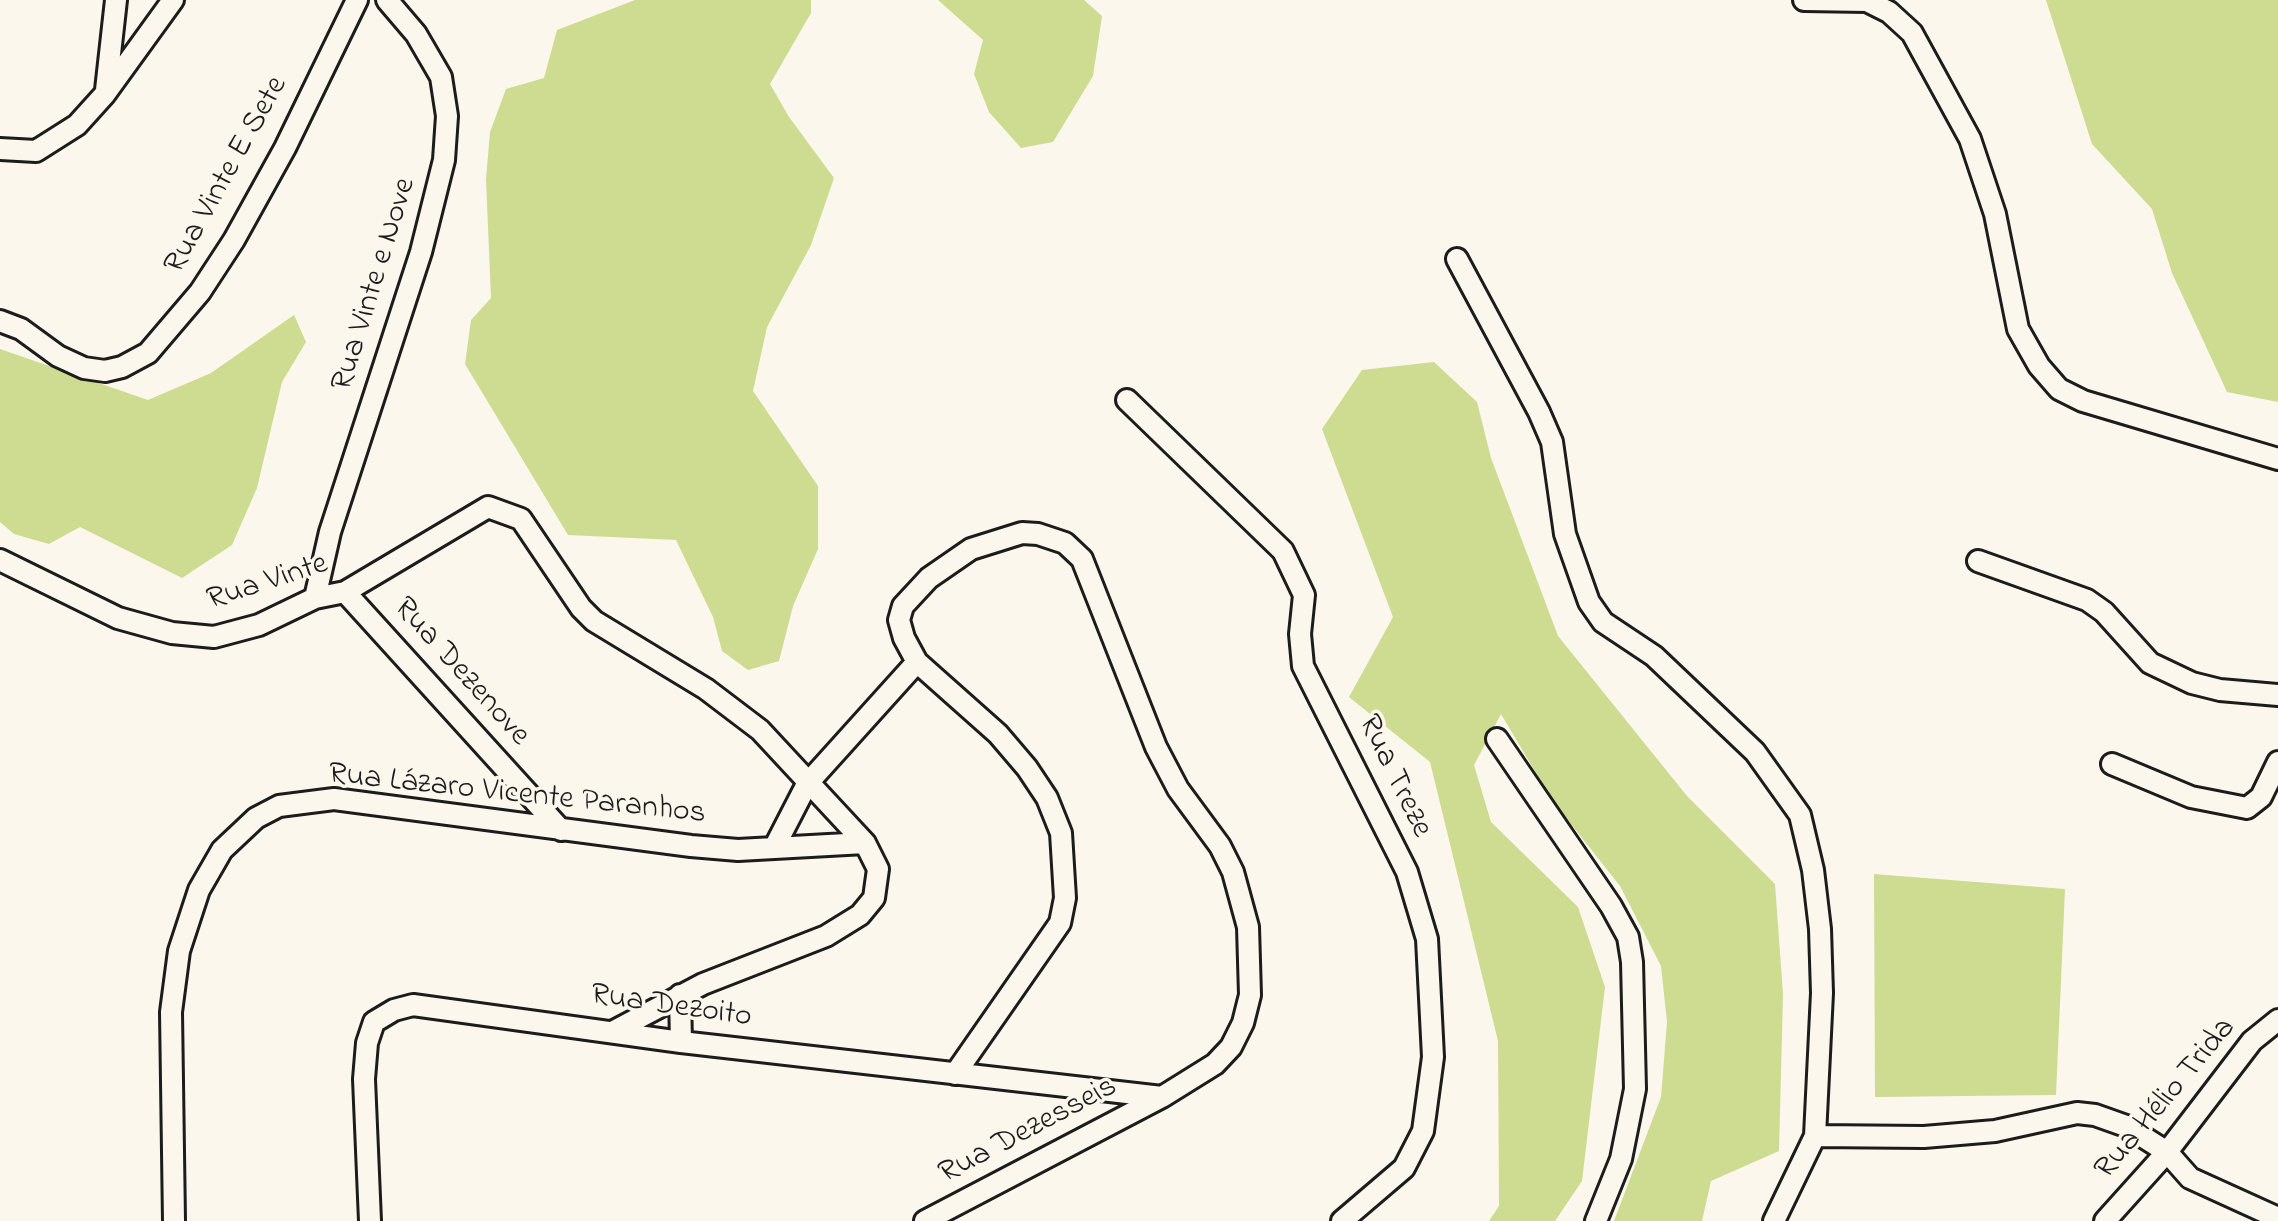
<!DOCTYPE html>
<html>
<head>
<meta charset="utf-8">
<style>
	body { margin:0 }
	canvas { display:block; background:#fbf7ec }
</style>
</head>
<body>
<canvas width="2278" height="1221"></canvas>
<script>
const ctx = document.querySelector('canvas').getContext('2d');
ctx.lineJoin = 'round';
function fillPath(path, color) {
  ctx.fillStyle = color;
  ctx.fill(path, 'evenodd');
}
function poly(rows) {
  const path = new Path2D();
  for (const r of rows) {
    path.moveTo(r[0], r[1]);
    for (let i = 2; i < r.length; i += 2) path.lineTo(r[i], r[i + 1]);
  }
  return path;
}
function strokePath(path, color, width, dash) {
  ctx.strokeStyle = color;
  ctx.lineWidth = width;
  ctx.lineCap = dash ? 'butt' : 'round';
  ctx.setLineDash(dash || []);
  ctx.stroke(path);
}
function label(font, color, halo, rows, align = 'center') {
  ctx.font = font + ' "Indie Flower",sans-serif';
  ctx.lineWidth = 7;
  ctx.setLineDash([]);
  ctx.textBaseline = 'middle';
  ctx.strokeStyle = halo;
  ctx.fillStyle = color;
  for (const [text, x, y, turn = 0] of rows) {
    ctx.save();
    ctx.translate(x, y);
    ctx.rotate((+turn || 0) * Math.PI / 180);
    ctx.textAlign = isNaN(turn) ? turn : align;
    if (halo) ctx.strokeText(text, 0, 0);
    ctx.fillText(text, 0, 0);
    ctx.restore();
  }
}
fillPath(poly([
	[635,0,811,0,811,13,770,84,789,117,834,178,811,245,767,327,753,391,818,486,818,549,793,606,779,661,748,670,722,651,713,617,676,540,568,535,465,364,471,320,491,298,486,179,490,132,506,89,544,78,557,30],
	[938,0,1084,0,1102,16,1093,76,1053,142,1021,148,989,112,974,74,983,40],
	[2046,0,2278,0,2278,402,2227,392,2172,273,2152,209,2092,144],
	[294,315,306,342,282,382,257,488,232,545,182,578,80,527,49,544,14,534,0,522,0,349,148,400,211,373],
	[1434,362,1477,402,1491,458,1558,636,1687,796,1775,884,1783,994,1779,1151,1711,1181,1702,1221,1614,1221,1661,1097,1667,1022,1661,966,1620,886,1552,800,1501,714,1474,765,1491,822,1578,907,1605,987,1582,1181,1555,1221,1489,1221,1499,1206,1498,1041,1430,762,1349,697,1393,617,1322,429,1362,370],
	[1874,874,2065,889,2056,1095,1875,1097]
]), '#cddc90');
const street = poly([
	[1804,0,1867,1,1889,12,1912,33,1970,139,1995,214,2018,329,2039,366,2059,389,2083,401,2278,459],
	[106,90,116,0],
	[0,149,36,151,77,125,105,94,173,0],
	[1457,259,1539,412,1552,442,1565,534,1589,602,1603,622,1654,656,1755,752,1800,815,1813,870,1820,929,1822,993,1815,1136,1774,1221],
	[0,321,21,329,58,356,84,368,105,371,122,367,148,353,200,292,234,240,285,148,357,0],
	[1127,400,1283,551,1304,595,1300,634,1303,666,1407,872,1427,939,1433,1057,1423,1131,1404,1168,1342,1221],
	[0,560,118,618,172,633,214,637,259,625,315,598,345,592,488,507,521,519,581,608,594,621,706,689,760,730,865,843,878,869,874,898,860,915,826,936,703,984,614,1031],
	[1978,561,2087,600,2104,612,2150,663,2192,683,2220,690,2278,695],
	[345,592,561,830],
	[315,598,330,532,421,252,444,160,447,116,441,77,416,34,387,0],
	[1497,739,1611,906,1628,937,1632,962,1635,1089,1621,1159,1596,1221],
	[2112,764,2191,797,2247,808,2261,797,2278,762],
	[774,848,807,784,917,662],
	[680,995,681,1042],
	[1815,1136,1924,1137,1995,1131,2077,1113,2095,1115,2126,1126,2167,1152,2190,1178,2278,1218],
	[174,1221,171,1012,179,951,199,890,222,850,256,818,279,806,334,799,691,846,738,850,865,843],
	[370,1221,364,1079,367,1043,374,1022,394,1010,413,1005,681,1042,1162,1097],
	[925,1221,1162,1097,1215,1064,1231,1047,1243,1023,1250,995,1248,927,1233,872,1220,846,1178,789,1156,747,1082,559,1065,543,1038,534,1022,533,971,549,929,578,903,606,899,620,904,638,917,662,998,734,1027,768,1047,798,1061,833,1065,898,1060,923,955,1074],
	[2105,1221,2167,1152,2252,1041,2278,1020]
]);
strokePath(street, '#1c1c1c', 26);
strokePath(street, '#fbf7ec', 20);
label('32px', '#1c1c1c', '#fbf7ec', [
	["Rua Vinte E Sete",228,176,-61],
	["Rua Vinte e Nove",376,285,-73],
	["Rua Vinte",268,584,-18],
	["Rua Dezenove",460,673,48],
	["Rua Treze",1393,777,64],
	["Rua Lázaro Vicente Paranhos",517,796,6],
	["Rua Dezoito",671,1008,8],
	["Rua Hélio Trida",2167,1100,-50],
	["Rua Dezesseis",1029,1132,-28]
]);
</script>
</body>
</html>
